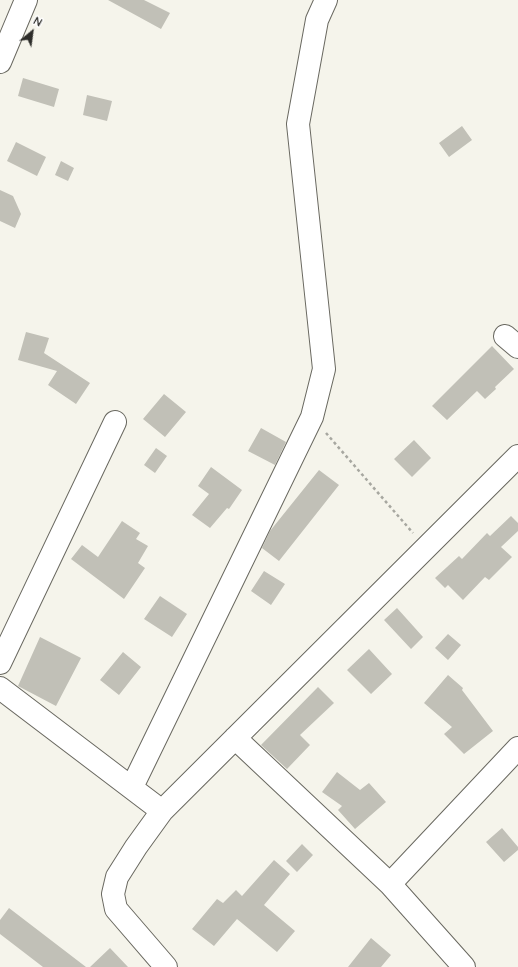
<!DOCTYPE html>
<html>
<head>
<meta charset="utf-8">
<style>
	body { margin:0 }
	#map { position:relative; width:518px; height:967px; overflow:hidden; background:#f5f4eb; font-family:Quicksand,sans-serif }
	canvas { display:block }
	.north { position:absolute; left:12px; top:12px; width:40px; height:40px; -webkit-text-stroke:3px #fff; paint-order:stroke; rotate:29deg; font-size:11px; font-weight:700; line-height:16px; text-align:center; color:#2d2d2a }
	.north::after { content:''; display:block; margin:auto; width:14px; height:18px; background:#2d2d2a; clip-path:polygon(50% 0,100% 100%,50% 72%,0 100%) }
</style>
</head>
<body>
<div id="map">
<canvas width="518" height="967"></canvas>
<div class="north">N</div>
</div>
<script>
const ctx = document.querySelector('canvas').getContext('2d');
ctx.lineJoin = 'round';
function fillPath(path, color) {
  ctx.fillStyle = color;
  ctx.fill(path, 'evenodd');
}
function poly(rows) {
  const path = new Path2D();
  for (const r of rows) {
    path.moveTo(r[0], r[1]);
    for (let i = 2; i < r.length; i += 2) path.lineTo(r[i], r[i + 1]);
  }
  return path;
}
function strokePath(path, color, width, dash) {
  ctx.strokeStyle = color;
  ctx.lineWidth = width;
  ctx.lineCap = dash ? 'butt' : 'round';
  ctx.setLineDash(dash || []);
  ctx.stroke(path);
}
fillPath(poly([
	[108,0,144,0,170,13,161,29],
	[23,78,59,89,54,107,18,96],
	[87,95,112,101,107,121,83,115],
	[462,126,472,140,449,157,439,143],
	[16,142,46,157,37,176,7,161],
	[61,161,74,168,68,181,55,175],
	[0,190,13,196,21,214,15,228,0,221],
	[26,332,49,338,44,353,90,383,76,404,48,385,57,371,18,360],
	[492,346,514,369,495,387,496,389,485,399,477,391,447,420,432,406],
	[164,394,186,412,165,437,143,419],
	[261,428,286,442,275,465,248,451],
	[414,440,431,458,412,477,394,459],
	[156,448,167,456,155,473,144,465],
	[211,467,242,490,229,509,227,508,210,528,192,515,209,494,198,486],
	[319,470,339,485,279,561,262,548,270,531],
	[511,516,518,523,518,531,501,547,512,557,489,580,485,577,463,600,448,585,445,588,435,578,459,556,462,559,487,533,490,536],
	[122,521,140,533,136,539,148,546,138,563,145,568,124,599,71,559,82,545,98,557],
	[264,571,285,584,271,605,251,591],
	[160,596,187,614,172,637,144,619],
	[397,608,423,637,411,649,384,620],
	[448,634,461,645,448,660,435,648],
	[40,637,81,658,56,706,18,686],
	[369,649,392,674,371,694,347,670],
	[123,652,141,667,119,695,100,680],
	[448,675,463,688,462,690,493,731,464,754,444,734,452,727,424,703],
	[318,687,334,703,300,735,310,745,287,769,261,745],
	[337,772,360,790,369,783,386,802,355,829,338,810,342,806,322,792],
	[502,828,518,847,518,850,504,862,486,842],
	[302,844,313,855,297,872,286,861],
	[274,860,290,874,264,905,295,931,277,952,237,919,214,946,192,929,217,899,223,903,236,890,242,896],
	[9,908,86,967,43,967,0,934,0,920],
	[371,938,391,955,381,967,348,967],
	[110,948,128,967,90,967]
]), '#c1c0b7');
const minor = poly([
	[0,62,26,0],
	[505,336,518,347],
	[0,663,115,422],
	[0,688,162,811],
	[235,738,390,884,518,748],
	[132,787,312,417,324,369,298,124,317,20,326,0],
	[390,884,464,967],
	[166,967,116,909,113,894,117,877,136,847,162,811,518,456]
]);
strokePath(minor, '#696860', 24);
strokePath(poly([
	[326,433,413,533]
]), '#a7a7a0', 2.5, [3, 3]);
strokePath(minor, '#fff', 22);
</script>
</body>
</html>
